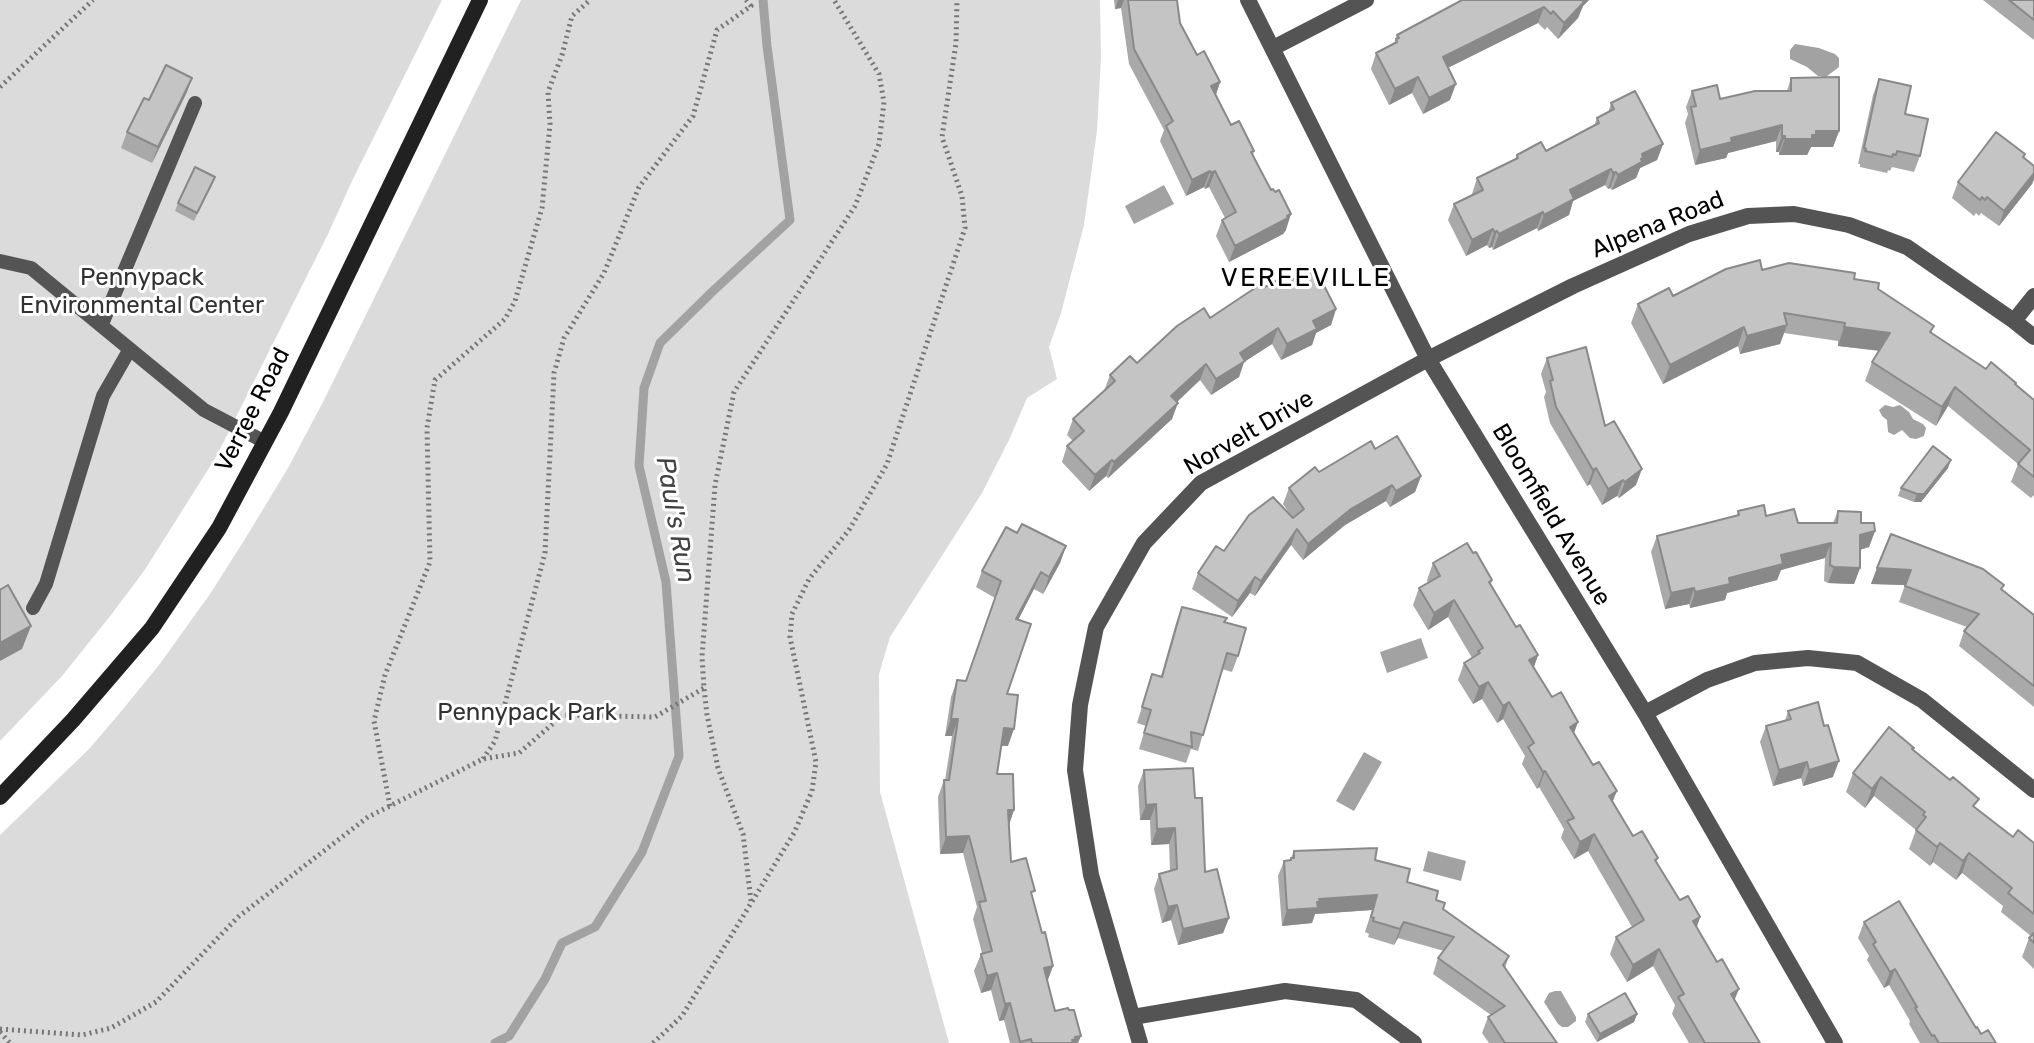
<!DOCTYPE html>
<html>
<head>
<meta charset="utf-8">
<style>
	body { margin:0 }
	canvas { display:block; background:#fff }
</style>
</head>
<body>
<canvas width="2034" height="1043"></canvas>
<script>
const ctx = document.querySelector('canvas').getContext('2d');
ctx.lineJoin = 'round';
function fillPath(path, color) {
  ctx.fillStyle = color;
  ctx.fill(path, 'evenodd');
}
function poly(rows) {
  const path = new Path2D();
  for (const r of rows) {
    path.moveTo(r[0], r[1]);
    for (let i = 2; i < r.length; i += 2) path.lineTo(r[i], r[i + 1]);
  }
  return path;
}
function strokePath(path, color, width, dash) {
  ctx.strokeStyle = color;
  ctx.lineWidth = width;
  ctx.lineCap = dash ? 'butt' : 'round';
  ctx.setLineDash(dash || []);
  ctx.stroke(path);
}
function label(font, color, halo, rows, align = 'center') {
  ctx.font = font + ' Rubik,sans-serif';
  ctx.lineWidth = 6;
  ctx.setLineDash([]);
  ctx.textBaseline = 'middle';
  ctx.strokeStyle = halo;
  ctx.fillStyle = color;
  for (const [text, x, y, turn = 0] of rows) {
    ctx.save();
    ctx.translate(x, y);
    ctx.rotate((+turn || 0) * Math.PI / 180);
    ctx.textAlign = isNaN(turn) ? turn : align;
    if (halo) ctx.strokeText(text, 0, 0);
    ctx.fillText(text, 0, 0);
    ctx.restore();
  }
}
fillPath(poly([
	[0,0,442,0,352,181,328,234,216,457,144,571,111,615,62,676,0,741],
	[521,0,1100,0,1101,58,1097,131,1084,225,1061,313,1049,347,1057,379,1027,398,1010,438,982,493,890,637,879,674,880,792,949,1043,0,1043,0,835,89,749,119,714,159,665,210,594,245,539,288,468,323,402]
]), '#dbdbdb');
fillPath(poly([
	[1795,44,1819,48,1835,54,1839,58,1839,67,1826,77,1818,76,1807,67,1790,59,1790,50],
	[1164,185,1174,204,1134,224,1125,206],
	[1885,405,1893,407,1900,405,1909,412,1913,419,1923,424,1926,428,1924,436,1916,439,1910,438,1902,430,1894,435,1888,432,1887,420,1882,416,1879,410],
	[1421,638,1428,658,1387,673,1380,652],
	[1364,752,1382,762,1354,811,1336,801],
	[1428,851,1466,861,1461,881,1423,871],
	[1555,991,1561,991,1576,1017,1576,1021,1568,1027,1562,1027,1558,1024,1544,1002,1549,993]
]), '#a2a2a2');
strokePath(poly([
	[495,1043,509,1036,545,979,562,943,595,927,642,852,679,756,666,582,639,466,644,388,660,343,713,291,790,220,767,46,763,0]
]), '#a2a2a2', 9);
strokePath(poly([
	[0,87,93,0],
	[483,759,495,741,545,553,554,373,564,338,604,273,639,187,693,116,717,30,751,6,746,0],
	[390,806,374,721,385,675,430,562,427,428,435,380,505,319,515,301,542,208,550,124,548,92,562,55,572,16,590,0],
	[751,901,743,834,718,768,707,715,704,688,702,657,715,485,734,392,855,206,879,144,884,102,879,74,834,0],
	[0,1029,82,1035,111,1028,156,1002,238,917,368,817,483,759,519,753,563,715,655,717,704,688],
	[0,1032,10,1043],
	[653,1043,682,1016,794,833,812,791,816,762,790,637,792,614,809,579,849,530,887,464,965,228,962,196,942,137,956,43,957,0]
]), '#767676', 5, [2, 4]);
strokePath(poly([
	[0,261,31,268,204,410,265,442],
	[102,324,195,103],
	[33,608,46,584,103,396,130,349]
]), '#545454', 14);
strokePath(poly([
	[1248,0,1428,359,1645,713,1835,1043],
	[1273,48,1366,0],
	[2014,321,2034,296],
	[1645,713,1707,680,1755,663,1808,658,1857,663,1922,700,2034,790],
	[1133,1017,1285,991,1356,1000,1414,1043],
	[1140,1043,1091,875,1075,770,1080,705,1096,627,1144,543,1201,483,1428,359,1573,286,1689,234,1748,216,1794,214,1849,225,1907,247,2014,321,2034,337]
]), '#545454', 16);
strokePath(poly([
	[0,797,73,720,152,628,219,528,281,412,480,0]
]), '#212121', 16);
fillPath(poly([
	[1114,0,1177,0,1180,23,1197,55,1220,82,1216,95,1231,125,1254,151,1253,155,1286,230,1283,234,1229,262,1216,236,1222,220,1225,218,1209,187,1205,189,1204,187,1186,196,1160,141,1164,130,1129,64,1121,8,1115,9],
	[1462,0,1589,0,1583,6,1578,18,1558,39,1547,27,1545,30,1538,23,1448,68,1450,100,1423,114,1412,93,1389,105,1371,69,1376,53,1394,44,1397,35],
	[1983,0,2034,0,2034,40],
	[192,78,186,94,152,163,121,148,127,132],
	[1791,78,1839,131,1833,147,1811,147,1807,155,1779,155,1779,152,1776,152,1776,141,1728,153,1726,158,1695,165,1685,123,1688,114,1686,107,1692,91,1720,99,1787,91],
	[1879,79,1905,114,1920,156,1914,172,1892,167,1890,171,1888,170,1887,173,1860,167,1860,164,1858,164,1873,95],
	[1611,103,1663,144,1657,160,1640,168,1636,178,1612,190,1610,188,1608,189,1605,185,1573,201,1569,215,1538,231,1537,228,1493,250,1492,247,1489,248,1487,245,1466,256,1448,220,1454,204,1472,195,1472,194,1477,178,1515,159,1517,155,1546,151,1594,126,1597,118,1608,113],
	[2025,154,2024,158,2034,166,2034,179,2032,184,1999,226,1981,213,1979,216,1976,213,1974,216,1952,198,1958,182],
	[212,185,194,221,175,211,178,203],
	[1762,270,1854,279,1878,289,1934,326,1931,333,1986,369,2015,385,2034,400,2034,495,2031,498,2011,482,2018,464,1948,406,1936,426,1865,381,1872,362,1879,351,1838,346,1838,341,1784,333,1780,344,1740,354,1738,346,1663,384,1631,323,1638,304,1673,296],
	[1283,284,1336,309,1331,325,1316,333,1312,345,1281,360,1272,344,1244,362,1239,377,1211,395,1200,380,1177,402,1172,419,1108,478,1106,476,1089,491,1062,462,1067,446,1073,441,1067,435,1073,419,1104,391,1110,375,1137,363,1210,318,1263,288],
	[1547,358,1605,426,1636,485,1619,498,1617,496,1602,505,1590,484,1587,486,1550,423,1544,397,1546,392,1541,374],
	[1375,449,1421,476,1415,492,1390,507,1386,501,1345,525,1303,560,1291,545,1255,596,1250,593,1232,617,1192,589,1198,573,1224,551,1292,517,1283,504,1289,488,1319,472],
	[1948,468,1921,502,1914,502,1898,496,1901,488],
	[1738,511,1766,516,1798,523,1833,523,1838,511,1875,531,1869,547,1860,550,1860,568,1854,584,1828,583,1824,581,1825,558,1781,570,1777,580,1727,593,1725,600,1690,608,1689,604,1665,609,1651,552,1657,536,1737,515],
	[1017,533,1066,546,1060,563,1043,594,1034,589,1018,620,1007,694,1008,746,1001,746,997,774,1014,810,1009,825,1011,862,1032,898,1042,933,1053,966,1047,982,1055,1011,1078,1043,1010,1043,1004,1020,999,1021,991,990,981,993,974,971,981,954,982,953,973,919,977,907,963,853,940,854,938,797,944,780,945,780,952,736,945,736,951,697,957,680,966,681,995,598,976,587,982,571],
	[1473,553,1492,580,1491,584,1516,627,1538,655,1534,667,1574,733,1633,836,1658,858,1656,862,1679,899,1700,917,1697,927,1735,1000,1760,1043,1689,1043,1672,1014,1675,1005,1653,966,1627,982,1610,954,1616,937,1632,927,1588,851,1574,859,1561,838,1564,829,1539,787,1537,789,1522,764,1525,756,1503,719,1497,723,1482,699,1473,704,1458,680,1464,663,1472,658,1448,617,1428,630,1413,605,1419,588,1428,583,1427,580,1433,563],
	[1877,568,2002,590,2034,615,2034,707,1959,646,1964,631,1967,627,1899,602,1905,585,1871,584],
	[1182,607,1225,622,1238,656,1232,672,1222,669,1198,751,1191,749,1186,763,1139,749,1146,726,1137,723,1152,674,1161,676,1176,623],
	[1788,711,1833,777,1803,786,1801,778,1773,786,1760,742,1766,726,1785,721],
	[1914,748,1913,750,1976,808,2013,837,2034,843,2034,969,2022,957,2029,938,2031,936,2001,912,2003,906,1962,873,1956,880,1933,862,1930,866,1909,849,1916,830,1874,796,1865,808,1846,792,1853,773],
	[1144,770,1195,798,1205,872,1229,918,1223,933,1178,945,1171,920,1162,923,1154,889,1159,874,1170,871,1169,844,1151,845,1150,820,1140,820,1138,786],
	[1294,851,1375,860,1436,900,1443,909,1509,956,1505,968,1557,1043,1489,1043,1482,1033,1488,1017,1491,1015,1433,974,1438,958,1444,951,1398,938,1394,945,1368,937,1369,934,1365,932,1372,910,1315,914,1312,923,1282,926,1278,876,1284,861,1290,860],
	[1864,922,1981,1034,1996,1043,1920,1043,1909,1024,1910,1021,1889,985,1884,988,1867,960,1869,956,1858,938],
	[1588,1014,1637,1014,1634,1022,1597,1042,1585,1022]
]), '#a9a9a9');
fillPath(poly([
	[1118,0,1124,0,1121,8,1115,9],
	[1580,0,1589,0,1583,6,1578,18,1558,39,1564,23],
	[1544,7,1538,23,1437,73,1443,57],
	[1418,77,1412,93,1389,105,1395,89],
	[192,78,186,94,152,163,158,147],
	[1220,82,1215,97,1211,86],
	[1456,84,1450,100,1423,114,1429,98],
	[1782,125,1776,141,1728,153,1726,158,1695,165,1700,150,1731,138],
	[1816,131,1839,131,1833,147,1811,147,1807,155,1779,155,1785,139],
	[1782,136,1785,136,1779,152,1776,152],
	[1663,144,1657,160,1640,168,1636,178,1612,190,1618,175,1642,154],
	[1611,169,1605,185,1573,201,1569,215,1538,231,1544,215,1570,190],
	[1210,171,1204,187,1186,196,1192,180],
	[1215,171,1209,187,1205,189,1211,173],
	[1616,172,1610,188,1608,189,1613,173],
	[2034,173,2034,179,2032,184,1999,226,2004,211],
	[1543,212,1537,228,1493,250,1499,234],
	[1291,214,1286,230,1283,234,1229,262,1235,246],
	[1493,229,1487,245,1466,256,1472,240],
	[1497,231,1492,247,1489,248,1494,232],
	[1336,309,1331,325,1316,333,1312,345,1281,360,1287,344,1313,321],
	[1787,325,1780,344,1740,354,1747,336],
	[1744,327,1738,346,1663,384,1670,365],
	[1844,327,1890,333,1884,351,1838,346],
	[1278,328,1272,344,1244,362,1239,377,1211,395,1216,379,1240,353],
	[1206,364,1200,380,1166,412,1171,396],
	[1955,387,1948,406,1936,426,1942,407],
	[1178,403,1172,419,1108,478,1114,462],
	[1112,460,1106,476,1089,491,1095,475],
	[1951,460,1948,468,1921,502,1914,502,1917,494],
	[1596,468,1590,484,1587,486,1593,470],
	[1642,469,1636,485,1619,498,1625,482],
	[1421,476,1415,492,1390,507,1396,491],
	[1623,480,1617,496,1602,505,1608,489],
	[1392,485,1386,501,1345,525,1303,560,1308,544,1351,509],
	[1297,529,1291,545,1255,596,1261,581],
	[1875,531,1869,547,1855,551,1860,535],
	[1831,543,1825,558,1781,570,1777,580,1727,593,1725,600,1690,608,1695,592,1781,555],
	[1066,546,1060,563,1043,594,1049,577],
	[1834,567,1860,568,1854,584,1828,583],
	[1877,568,1911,570,1905,585,1871,584],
	[1041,572,1034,589,1010,636,1016,619],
	[1255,577,1250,593,1232,617,1238,601],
	[1694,588,1689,604,1665,609,1671,593],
	[1454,600,1448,617,1428,630,1434,613],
	[31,626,22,649,0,661,0,643],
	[1538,655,1532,672,1529,660],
	[1488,682,1482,699,1473,704,1479,687],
	[1509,702,1503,719,1497,723,1503,706],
	[951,719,958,719,952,736,945,736],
	[1578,722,1572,739,1570,727],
	[1004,728,1014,729,1008,746,998,745],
	[1839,761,1833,777,1803,786,1809,770],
	[1807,762,1801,778,1773,786,1779,770],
	[1545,771,1539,787,1537,789,1543,772],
	[1881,777,1874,796,1865,808,1872,789],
	[1617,791,1610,808,1609,796],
	[1156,804,1150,820,1140,820,1146,805],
	[1008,810,1014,810,1008,827],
	[1175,828,1169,844,1151,845,1157,829],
	[1594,834,1588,851,1574,859,1580,842],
	[969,836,963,853,940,854,946,837],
	[1940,843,1933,862,1930,866,1937,847],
	[1969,853,1962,873,1956,880,1963,861],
	[1377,895,1372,910,1315,914,1312,923,1282,926,1287,910,1319,899],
	[1177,905,1171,920,1162,923,1168,907],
	[1700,917,1694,934,1693,921],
	[1229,918,1223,933,1178,945,1183,929],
	[1404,922,1398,938,1394,945,1400,929],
	[1659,949,1653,966,1627,982,1633,965],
	[1053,966,1047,982,1044,968],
	[1895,969,1889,985,1884,988,1890,972],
	[997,973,991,990,981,993,987,976],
	[1739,989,1732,1006,1731,994],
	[1010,1003,1004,1020,999,1021,1005,1004],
	[1637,1014,1634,1022,1597,1042,1600,1034],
	[1081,1036,1078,1043,1071,1043,1075,1037]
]), '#898989');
const building = poly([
	[1128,0,1177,0,1180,23,1197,55,1204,51,1220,82,1211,86,1231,125,1239,121,1254,151,1251,152,1271,190,1273,189,1275,192,1279,190,1291,214,1287,216,1288,218,1235,246,1222,220,1236,212,1215,171,1211,173,1210,171,1192,180,1166,126,1173,121,1134,49,1128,0],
	[1462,0,1582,0,1584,2,1564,23,1553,11,1551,14,1544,7,1443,57,1456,84,1429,98,1418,77,1395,89,1376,53,1397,42,1396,39,1399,38,1397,35,1462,0],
	[2009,0,2034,0,2034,20,2009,0],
	[166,65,192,78,158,147,127,132,144,98,149,100,166,65],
	[1839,77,1839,131,1816,131,1816,135,1812,135,1812,139,1785,139,1785,136,1782,136,1782,125,1731,138,1732,142,1700,150,1691,107,1696,106,1692,91,1717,85,1720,99,1755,91,1791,91,1791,78,1839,77],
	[1879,79,1911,86,1905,114,1928,119,1920,156,1897,151,1896,155,1893,154,1892,157,1865,151,1866,149,1864,148,1879,79],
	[1635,91,1663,144,1642,154,1643,158,1641,159,1642,162,1618,175,1616,172,1613,173,1611,169,1570,190,1574,199,1544,215,1543,212,1499,234,1497,231,1494,232,1493,229,1472,240,1454,204,1483,190,1477,178,1518,158,1517,155,1541,142,1546,151,1599,123,1597,118,1614,109,1611,103,1635,91],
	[1996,132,2025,154,2023,157,2034,166,2034,173,2004,211,1987,197,1985,200,1982,197,1980,200,1958,182,1996,132],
	[195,167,215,177,197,213,178,203,195,167],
	[1760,260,1762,270,1789,263,1855,273,1854,279,1879,283,1878,289,1934,326,1930,332,1986,369,1991,362,2016,383,2015,384,2034,400,2034,477,2018,464,2030,450,1955,387,1942,407,1872,362,1890,333,1844,327,1845,323,1784,313,1787,325,1747,336,1744,327,1670,365,1638,304,1669,288,1673,296,1726,269,1760,260],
	[1315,268,1336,309,1313,321,1317,329,1287,344,1278,328,1240,353,1245,361,1216,379,1206,364,1171,396,1178,403,1114,462,1112,460,1095,475,1067,446,1084,431,1073,419,1115,381,1110,375,1130,356,1137,363,1177,326,1204,308,1210,318,1261,284,1263,288,1280,279,1283,284,1315,268],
	[1586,347,1605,426,1614,421,1642,469,1625,482,1623,480,1608,489,1596,468,1593,470,1556,407,1550,381,1553,380,1547,358,1586,347],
	[1397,436,1421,476,1396,491,1392,485,1351,509,1308,544,1297,529,1261,581,1255,577,1238,601,1198,573,1216,546,1224,551,1249,515,1273,497,1293,518,1304,509,1289,488,1315,467,1319,472,1371,441,1375,449,1397,436],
	[1933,446,1951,460,1924,494,1917,494,1901,488,1933,446],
	[1764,505,1766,516,1794,509,1798,523,1837,523,1838,511,1861,512,1861,523,1874,523,1875,531,1860,535,1860,568,1834,567,1830,565,1831,543,1781,555,1783,564,1729,578,1730,584,1695,592,1694,588,1671,593,1657,536,1739,515,1738,511,1764,505],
	[1022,524,1066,546,1049,577,1041,572,1016,619,1031,624,1007,694,1018,695,1014,729,1004,728,997,774,1013,774,1014,810,1008,810,1011,862,1026,858,1035,891,1031,892,1042,933,1045,932,1053,966,1044,968,1055,1011,1068,1008,1069,1010,1074,1010,1081,1036,1075,1037,1076,1039,1072,1040,1073,1043,1032,1043,1031,1039,1020,1042,1010,1003,1005,1004,997,973,987,976,981,954,992,951,979,902,986,901,969,836,946,837,944,780,949,780,958,719,951,719,957,680,966,681,1001,581,982,571,1006,527,1017,533,1022,524],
	[1891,534,1983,569,2004,585,2001,589,2034,615,2034,686,1964,631,1979,614,1905,586,1911,570,1877,568,1891,534],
	[1467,543,1473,553,1476,552,1492,580,1489,582,1516,627,1520,625,1538,655,1529,660,1552,697,1561,692,1578,722,1570,727,1593,765,1599,762,1617,791,1609,796,1633,836,1642,831,1658,858,1655,860,1679,899,1680,900,1688,896,1700,917,1693,921,1717,962,1722,959,1739,989,1731,994,1760,1043,1705,1043,1678,997,1684,994,1659,949,1633,965,1616,937,1644,920,1594,834,1580,842,1567,821,1574,818,1545,771,1543,772,1528,747,1534,743,1509,702,1503,706,1488,682,1479,687,1464,663,1480,653,1478,651,1483,648,1454,600,1434,613,1419,588,1440,576,1433,563,1467,543],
	[8,585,31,626,0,643,0,590,8,585],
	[1182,607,1227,618,1224,622,1246,628,1238,656,1227,653,1203,735,1191,732,1192,747,1144,733,1151,710,1142,707,1152,674,1162,677,1182,607],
	[1818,702,1824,726,1828,725,1839,761,1809,770,1807,762,1779,770,1766,726,1791,719,1788,711,1818,702],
	[1889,727,1914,748,1912,749,1950,780,1953,777,1979,799,1973,806,2013,837,2018,830,2034,843,2034,914,2008,893,2012,888,1969,853,1963,861,1940,843,1937,847,1916,830,1926,817,1923,815,1925,812,1881,777,1872,789,1853,773,1889,727],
	[1193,768,1195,798,1202,798,1205,872,1217,869,1229,918,1183,929,1177,905,1168,907,1159,874,1177,869,1175,828,1157,829,1156,804,1146,805,1144,770,1193,768],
	[1377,848,1375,860,1410,869,1407,882,1438,891,1436,900,1445,903,1443,909,1509,956,1503,965,1557,1043,1505,1043,1488,1017,1505,1006,1438,958,1454,937,1404,922,1400,929,1373,921,1374,918,1371,917,1377,895,1319,899,1320,902,1317,902,1318,908,1287,910,1284,861,1291,860,1291,858,1294,858,1294,851,1377,848],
	[1899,901,1976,1028,1977,1027,1981,1034,1988,1030,1996,1043,1939,1043,1934,1035,1932,1036,1915,1008,1917,1007,1895,969,1890,972,1873,944,1876,942,1864,922,1899,901],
	[2034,933,2034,943,2029,938,2034,933],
	[1625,993,1637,1014,1600,1034,1588,1014,1625,993]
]);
fillPath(building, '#c4c4c4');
strokePath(building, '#898989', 2);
label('24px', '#000', '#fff', [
	["Alpena Road",1658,225,-22],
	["Verree Road",253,410,-63],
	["Norvelt Drive",1249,433,-30],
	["Bloomfield Avenue",1551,515,59]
]);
label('24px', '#323232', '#fff', [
	["Pennypack",142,278],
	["Environmental Center",142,306],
	["Pennypack Park",527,713]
]);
ctx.letterSpacing = '2px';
label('26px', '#000', '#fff', [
	["VEREEVILLE",1306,278]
]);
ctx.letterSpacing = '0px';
label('italic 26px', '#434343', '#fff', [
	["Paul's Run",675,520,80]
]);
</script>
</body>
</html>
